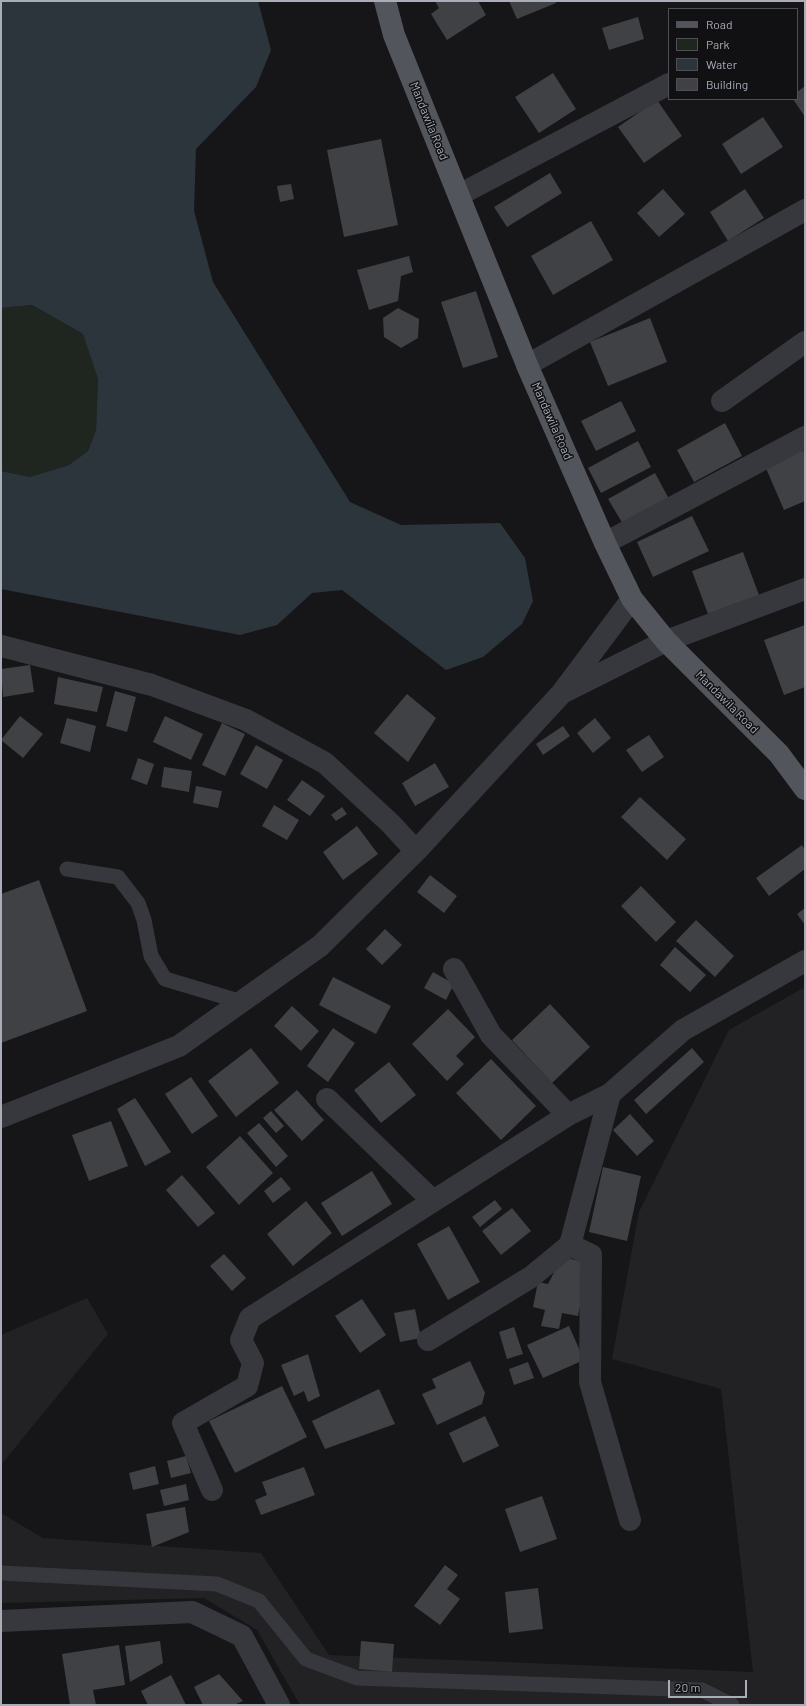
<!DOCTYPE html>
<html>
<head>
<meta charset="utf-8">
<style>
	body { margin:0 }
	#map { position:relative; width:806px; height:1706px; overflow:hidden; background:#161618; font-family:Barlow,sans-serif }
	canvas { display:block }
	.frame { position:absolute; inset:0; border:2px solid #a8adb8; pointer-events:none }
	.legend { position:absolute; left:668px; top:8px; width:130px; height:92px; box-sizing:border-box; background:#111113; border:1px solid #4d4f55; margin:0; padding:5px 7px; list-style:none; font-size:12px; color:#a8adb8 }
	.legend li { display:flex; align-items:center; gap:8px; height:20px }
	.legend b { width:20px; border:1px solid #4d4f55 }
	.scale { position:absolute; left:668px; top:1680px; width:79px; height:18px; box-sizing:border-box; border:2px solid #a8adb8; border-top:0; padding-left:5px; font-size:12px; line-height:14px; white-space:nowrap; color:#a8adb8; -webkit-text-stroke:3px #111113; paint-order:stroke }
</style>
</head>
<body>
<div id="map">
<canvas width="806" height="1706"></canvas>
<div class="frame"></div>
<ul class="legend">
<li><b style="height:5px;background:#53555c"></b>Road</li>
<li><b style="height:11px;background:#1e261f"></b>Park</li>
<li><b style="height:11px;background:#2c353c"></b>Water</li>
<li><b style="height:11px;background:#404145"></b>Building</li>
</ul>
<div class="scale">20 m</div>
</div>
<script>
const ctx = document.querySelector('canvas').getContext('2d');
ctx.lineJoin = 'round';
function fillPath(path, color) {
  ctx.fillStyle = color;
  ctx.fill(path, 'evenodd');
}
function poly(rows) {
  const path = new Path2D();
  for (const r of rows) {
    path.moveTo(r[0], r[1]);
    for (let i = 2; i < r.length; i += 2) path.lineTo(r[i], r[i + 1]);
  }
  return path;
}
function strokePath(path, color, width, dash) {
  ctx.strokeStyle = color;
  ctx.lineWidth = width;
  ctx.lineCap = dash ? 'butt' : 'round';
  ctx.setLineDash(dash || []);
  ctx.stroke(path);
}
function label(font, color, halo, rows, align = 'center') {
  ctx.font = font + ' Barlow,sans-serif';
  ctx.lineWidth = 3;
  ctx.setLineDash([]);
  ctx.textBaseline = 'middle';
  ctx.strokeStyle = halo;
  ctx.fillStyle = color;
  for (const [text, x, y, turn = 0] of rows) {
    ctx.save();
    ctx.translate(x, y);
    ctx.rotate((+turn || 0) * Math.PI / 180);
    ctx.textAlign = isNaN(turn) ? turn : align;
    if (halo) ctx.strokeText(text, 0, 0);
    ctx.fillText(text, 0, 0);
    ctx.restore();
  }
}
fillPath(poly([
	[805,987,805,1705,300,1705,257,1630,204,1598,1,1603,1,1513,43,1538,261,1553,329,1655,753,1672,721,1389,612,1359,639,1212,729,1030],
	[87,1298,108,1334,1,1465,1,1335]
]), '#222225');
fillPath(poly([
	[32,305,83,334,98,379,96,430,88,451,69,465,30,477,1,471,1,308]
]), '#1e261f');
fillPath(poly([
	[1,1,258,1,271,50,256,87,196,149,194,211,213,282,350,502,401,525,500,523,525,558,533,601,522,624,483,657,446,670,342,590,312,593,277,625,240,635,1,589,1,471,30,477,69,465,88,451,96,430,98,379,83,334,32,305,1,308]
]), '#2c353c');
fillPath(poly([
	[435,1,478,1,486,15,447,40,431,14,439,8],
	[509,1,555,1,556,3,517,19],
	[638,17,644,39,609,50,602,28],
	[553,73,576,109,539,133,515,97],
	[805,86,805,117,793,99,797,99,797,92],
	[657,100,682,136,644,163,618,127],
	[763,117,783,147,741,174,722,144],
	[381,139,398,225,344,237,327,150],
	[550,173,562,193,507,227,494,207],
	[291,184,294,199,280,202,277,186],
	[663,189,685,214,659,237,637,213],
	[745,189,764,218,728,241,710,212],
	[591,221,613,260,553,295,531,256],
	[409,256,413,272,401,276,398,301,369,310,357,270],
	[476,291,498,357,463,368,441,302],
	[398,308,419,319,418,338,401,348,384,337,383,318],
	[650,318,667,362,608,386,590,342],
	[621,401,636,431,596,451,581,421],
	[725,423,742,456,694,482,677,450],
	[638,441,651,467,601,493,588,468],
	[803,450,805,454,805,501,784,510,765,466],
	[655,473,669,499,623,524,608,499],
	[692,516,709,551,653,577,637,542],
	[743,552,759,595,708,614,692,571],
	[805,625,805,687,784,695,764,640],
	[30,665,34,692,3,697,1,669],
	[58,677,103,687,97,712,54,704],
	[115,691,136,697,127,732,106,726],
	[407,694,436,718,408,762,374,733],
	[20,716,43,734,23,758,1,740],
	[165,716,203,734,191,760,153,742],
	[67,718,96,726,90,752,60,743],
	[595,718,611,738,593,753,577,733],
	[222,723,245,734,225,776,202,765],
	[563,726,570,736,543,755,536,744],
	[649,735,664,757,642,772,626,750],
	[256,745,283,760,267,789,240,774],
	[138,758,154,764,147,785,131,779],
	[435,763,449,787,415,806,402,783],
	[164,767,192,771,189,792,161,787],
	[302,780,325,796,310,816,287,800],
	[196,786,222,791,218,808,193,803],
	[640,797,686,839,667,860,621,817],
	[274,805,299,820,287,840,262,826],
	[342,807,347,814,336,821,331,815],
	[357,826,378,854,343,880,323,852],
	[802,845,805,850,805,869,769,896,756,878],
	[430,875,457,896,444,913,417,892],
	[39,880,87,1011,1,1043,1,894],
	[641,886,676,922,656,942,621,906],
	[805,908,805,925,797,914],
	[696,920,734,956,715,977,676,941],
	[385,929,402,945,382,965,366,949],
	[675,947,706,975,690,992,660,965],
	[433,972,454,984,446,1000,424,988],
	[333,977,391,1006,376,1034,319,1005],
	[550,1004,590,1047,552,1083,512,1040],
	[292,1006,319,1031,301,1051,274,1026],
	[448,1009,475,1037,456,1056,464,1064,447,1081,412,1044],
	[333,1028,355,1043,328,1082,307,1066],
	[251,1048,279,1083,236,1117,208,1081],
	[692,1048,704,1062,646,1114,634,1100],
	[491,1059,536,1106,501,1140,456,1093],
	[389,1062,416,1095,381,1123,354,1090],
	[191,1077,218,1116,192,1134,165,1094],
	[297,1090,324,1120,302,1141,274,1110],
	[135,1098,171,1152,145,1166,117,1109],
	[271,1111,284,1126,276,1133,263,1118],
	[630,1114,654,1141,637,1156,613,1130],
	[111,1121,128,1166,89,1181,72,1135],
	[259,1123,288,1156,276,1167,247,1133],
	[240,1136,273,1173,239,1205,206,1167],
	[603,1167,641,1176,627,1241,589,1232],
	[372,1171,392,1204,342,1236,321,1203],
	[182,1175,215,1213,198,1227,166,1190],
	[281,1177,291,1189,273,1203,264,1191],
	[495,1200,502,1209,480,1227,472,1217],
	[306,1201,332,1233,293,1266,267,1234],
	[512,1208,531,1231,501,1255,482,1231],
	[449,1226,480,1282,448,1300,417,1244],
	[224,1254,246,1278,232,1291,210,1266],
	[562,1257,589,1263,578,1316,562,1313,559,1329,541,1326,545,1310,533,1307,538,1282,548,1284],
	[362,1299,386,1335,360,1353,335,1316],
	[415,1309,421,1338,400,1342,394,1313],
	[569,1326,584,1360,543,1378,527,1345],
	[514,1327,523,1354,507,1359,499,1332],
	[308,1354,320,1396,308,1402,304,1391,294,1396,281,1365],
	[470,1361,485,1393,482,1404,437,1425,422,1394,436,1388,432,1379],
	[528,1362,534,1378,514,1385,509,1369],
	[282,1386,307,1437,235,1473,209,1421],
	[379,1389,395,1424,325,1449,312,1421],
	[485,1416,499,1446,463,1463,449,1433],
	[186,1456,191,1473,171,1478,167,1461],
	[155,1466,159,1484,133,1490,129,1473],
	[304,1467,315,1495,261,1515,255,1500,267,1495,262,1482],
	[186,1484,189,1500,164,1506,160,1490],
	[542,1496,557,1539,520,1552,505,1509],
	[185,1507,189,1532,152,1547,146,1514],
	[445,1565,458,1575,447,1589,460,1599,440,1625,414,1606],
	[538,1588,543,1629,509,1633,505,1592],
	[160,1641,163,1663,130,1682,125,1646],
	[361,1641,394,1644,392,1672,359,1669],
	[119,1645,125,1685,93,1690,96,1705,70,1705,62,1654],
	[219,1674,243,1701,234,1705,203,1705,194,1687],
	[171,1675,186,1705,148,1705,141,1691]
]), '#404145');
strokePath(poly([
	[67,869,118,877,138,903,144,920,151,956,165,979,242,1002],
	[1,1573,217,1584,259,1601,306,1659,357,1678,702,1690,732,1705]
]), '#37383d', 15);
strokePath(poly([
	[459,195,669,84],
	[527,365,805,210],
	[722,401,805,342],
	[605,543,805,437],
	[1,646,152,685,246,720,325,763,390,823,416,851],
	[566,691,666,641,805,589],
	[454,969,491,1035,568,1115],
	[610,1094,570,1245,591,1255,590,1382,630,1520],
	[327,1099,433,1201],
	[1,1117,179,1046,320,946,416,851,561,694,632,599],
	[428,1340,531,1277,570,1245],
	[212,1490,183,1423,247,1386,253,1363,241,1340,250,1318,568,1115,610,1094,683,1030,805,961],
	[1,1621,192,1612,242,1636,279,1705]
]), '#37383d', 22);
strokePath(poly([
	[385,1,394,35,527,365,605,543,632,599,666,641,779,754,805,789]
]), '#53555c', 22);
label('12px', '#a8adb8', '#111113', [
	["Mandawila Road",429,121,68],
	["Mandawila Road",552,421,66],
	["Mandawila Road",727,702,45]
]);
</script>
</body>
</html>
